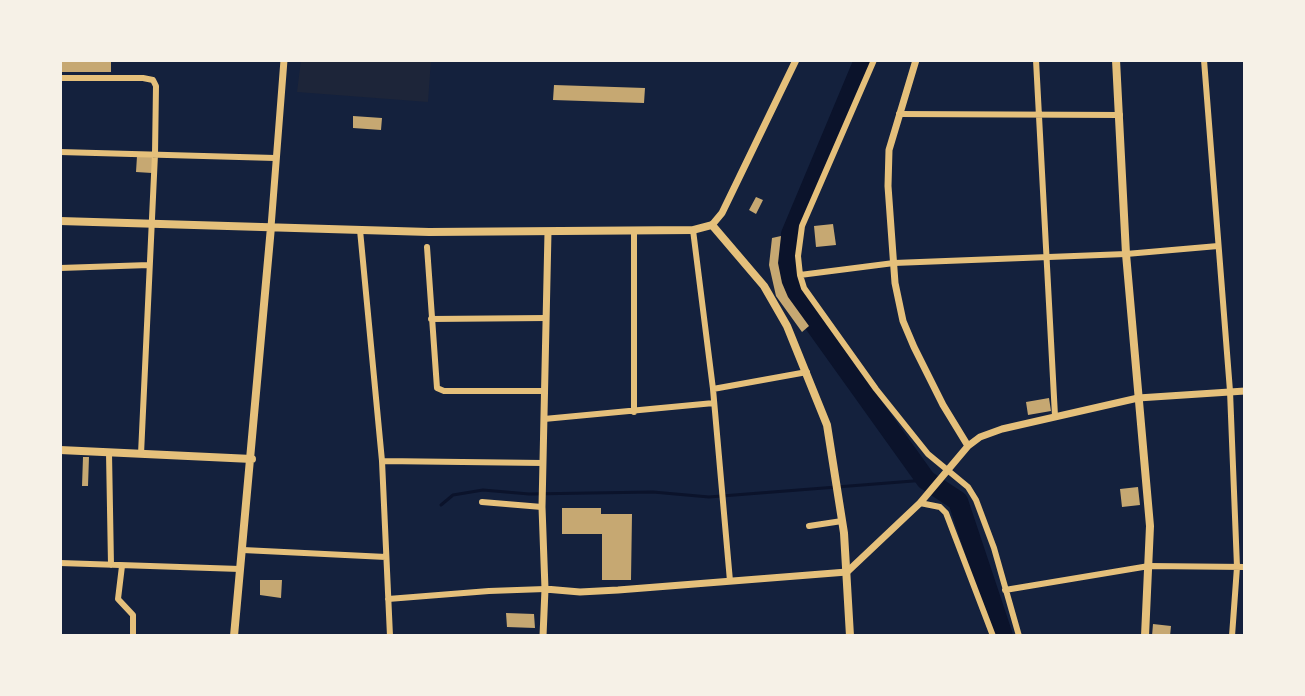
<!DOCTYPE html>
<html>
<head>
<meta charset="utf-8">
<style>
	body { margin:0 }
	#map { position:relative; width:1305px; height:696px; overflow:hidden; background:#14213d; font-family:"Archivo Narrow",sans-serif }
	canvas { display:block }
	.frame { position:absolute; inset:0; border:62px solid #f6f1e7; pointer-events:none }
</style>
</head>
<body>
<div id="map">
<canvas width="1305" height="696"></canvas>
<div class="frame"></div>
</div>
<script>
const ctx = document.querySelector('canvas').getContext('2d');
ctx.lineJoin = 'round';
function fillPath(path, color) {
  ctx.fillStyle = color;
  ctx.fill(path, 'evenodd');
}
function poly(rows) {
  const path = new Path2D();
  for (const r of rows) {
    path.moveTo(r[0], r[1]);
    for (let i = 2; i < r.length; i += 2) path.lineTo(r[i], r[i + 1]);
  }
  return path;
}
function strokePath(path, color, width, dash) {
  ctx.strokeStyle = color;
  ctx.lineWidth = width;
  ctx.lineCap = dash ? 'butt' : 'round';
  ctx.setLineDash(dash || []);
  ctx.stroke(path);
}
fillPath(poly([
	[301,60,431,60,428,102,297,92]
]), '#1d2539');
strokePath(poly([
	[441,505,453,495,483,490,529,494,653,492,709,497,926,480]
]), '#0b132b', 3);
strokePath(poly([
	[864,60,791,234,788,268,800,304,926,480,958,501,1003,636]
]), '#0b132b', 20);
fillPath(poly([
	[60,60,111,60,111,72,60,72],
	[554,85,645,88,644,103,553,100],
	[353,116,382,118,381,130,353,128],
	[137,156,153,157,152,173,136,172],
	[756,197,763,200,756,214,749,210],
	[833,224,836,245,816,247,814,226],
	[781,236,778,263,782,283,788,297,809,326,802,332,776,296,769,265,772,238],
	[1049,398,1051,411,1028,415,1026,402],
	[83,457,89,457,88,486,82,486],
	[1138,487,1140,505,1122,507,1120,489],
	[562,508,601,508,601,514,632,514,631,580,602,580,602,534,562,534],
	[260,580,282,580,281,598,260,595],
	[506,613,534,614,535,628,507,627],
	[1153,624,1171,626,1170,636,1152,636]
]), '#c6a872');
strokePath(poly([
	[874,60,802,226,798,256,800,275,804,288,876,389,928,454,968,487,976,500,994,548,1019,636],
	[1036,60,1055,416],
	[1204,60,1230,391,1237,567,1232,636],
	[60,78,143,78,153,80,156,86,155,154,141,454],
	[899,114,1120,115],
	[60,152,275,158],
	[360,230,382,461,390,636],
	[693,230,713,389,730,581],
	[427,247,437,388,444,391,545,391],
	[60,268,149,265],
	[800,275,894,263,1126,254,1218,246],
	[431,319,546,318],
	[713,389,807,372],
	[634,412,634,230],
	[544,419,714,403],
	[109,453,111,565],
	[382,461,543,463],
	[482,502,542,507],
	[920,503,940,507,946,513,993,636],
	[809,526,842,521],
	[243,550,386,557],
	[60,563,240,569],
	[122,566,118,599,133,615,133,636],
	[1005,590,1149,566,1245,567],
	[388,599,489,591,545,589]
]), '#e5c07b', 6);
strokePath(poly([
	[916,60,889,150,888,186,895,283,903,321,914,347,943,405,968,446],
	[712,225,722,213,796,60],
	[271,227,284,60],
	[545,589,580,592,618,590,847,572,920,503,968,446,980,437,1002,429,1138,398,1245,391],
	[543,636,545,589,542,507,548,232]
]), '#e5c07b', 7);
strokePath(poly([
	[1116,60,1126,254,1150,526,1145,636],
	[60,221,429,232,693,230,712,225,764,286,787,326,827,425,844,533,850,636],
	[60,450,252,459],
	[234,636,271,227]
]), '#e5c07b', 8);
</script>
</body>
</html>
